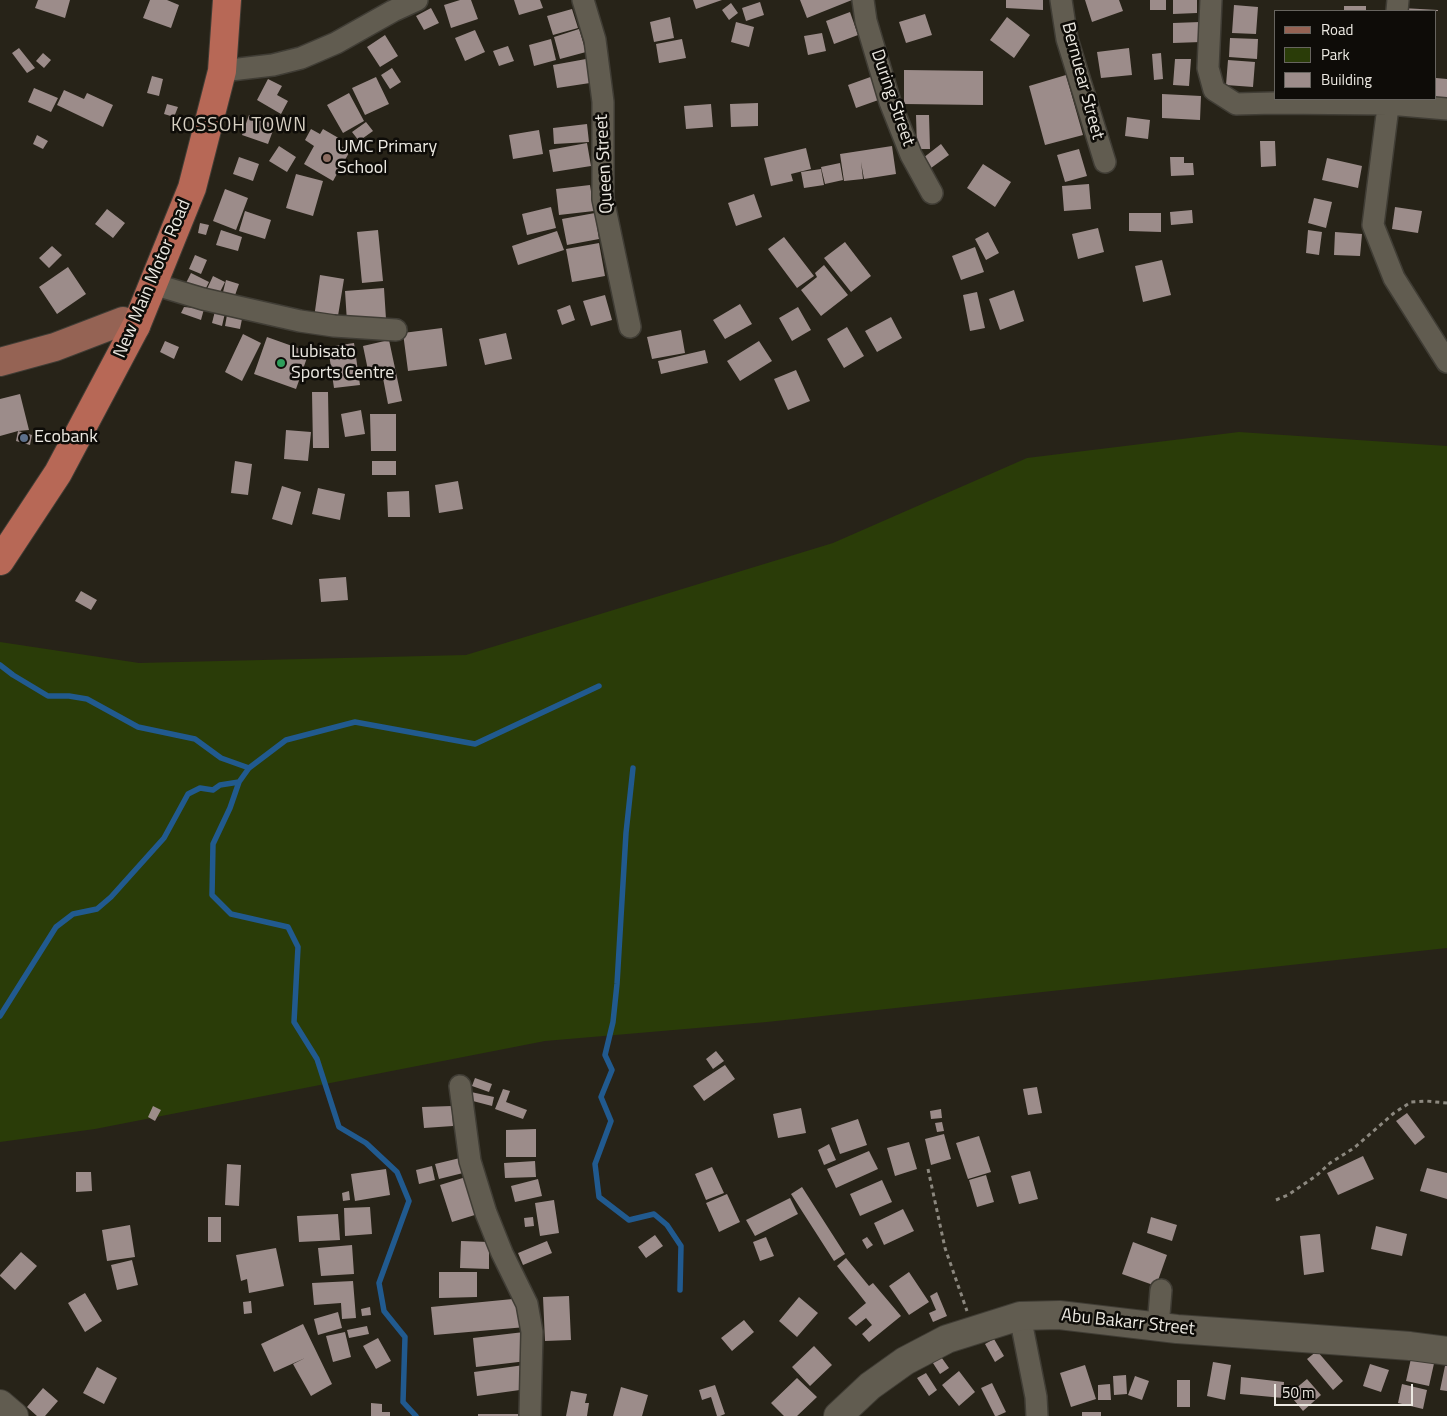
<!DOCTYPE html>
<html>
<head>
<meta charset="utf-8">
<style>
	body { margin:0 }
	#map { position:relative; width:1447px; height:1416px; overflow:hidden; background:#272318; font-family:"Titillium Web",sans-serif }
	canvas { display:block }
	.legend { position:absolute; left:1274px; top:10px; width:162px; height:90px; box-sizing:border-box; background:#0e0c08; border:1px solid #67645f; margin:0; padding:6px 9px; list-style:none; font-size:15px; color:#ece9e2 }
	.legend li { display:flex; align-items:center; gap:10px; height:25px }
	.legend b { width:25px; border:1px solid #67645f }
	.scale { position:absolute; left:1274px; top:1384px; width:139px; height:22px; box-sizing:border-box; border:2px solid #ece9e2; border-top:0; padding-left:6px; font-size:15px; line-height:18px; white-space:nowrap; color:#ece9e2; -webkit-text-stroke:4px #0e0c08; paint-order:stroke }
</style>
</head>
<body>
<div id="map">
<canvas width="1447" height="1416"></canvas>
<ul class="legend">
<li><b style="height:6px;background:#956354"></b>Road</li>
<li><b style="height:14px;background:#2a3c08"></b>Park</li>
<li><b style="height:14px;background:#9c8c8a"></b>Building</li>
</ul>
<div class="scale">50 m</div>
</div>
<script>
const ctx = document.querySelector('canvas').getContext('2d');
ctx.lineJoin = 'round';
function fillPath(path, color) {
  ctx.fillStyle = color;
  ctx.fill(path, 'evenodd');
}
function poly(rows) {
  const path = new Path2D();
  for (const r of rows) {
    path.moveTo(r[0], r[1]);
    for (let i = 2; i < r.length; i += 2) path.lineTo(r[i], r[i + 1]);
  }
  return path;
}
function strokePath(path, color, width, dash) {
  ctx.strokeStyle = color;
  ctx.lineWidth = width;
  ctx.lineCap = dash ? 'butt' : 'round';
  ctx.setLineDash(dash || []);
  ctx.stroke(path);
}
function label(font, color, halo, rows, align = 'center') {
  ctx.font = font + ' "Titillium Web",sans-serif';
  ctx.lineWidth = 5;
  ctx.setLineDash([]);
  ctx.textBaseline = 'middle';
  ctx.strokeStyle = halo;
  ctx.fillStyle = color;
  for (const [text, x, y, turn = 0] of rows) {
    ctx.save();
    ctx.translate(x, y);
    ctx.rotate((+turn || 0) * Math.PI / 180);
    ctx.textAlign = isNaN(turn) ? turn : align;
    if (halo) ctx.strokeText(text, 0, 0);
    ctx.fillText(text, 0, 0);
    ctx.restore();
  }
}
fillPath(poly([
	[1239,432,1447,446,1447,948,767,1022,545,1041,95,1129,0,1142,0,642,139,663,466,655,833,543,1027,458]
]), '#2a3c08');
strokePath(poly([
	[0,665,13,675,48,696,69,696,87,699,138,727,195,739,221,758,249,768,286,740,355,722,475,744,599,686],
	[633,768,626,833,617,984,613,1022,605,1055,612,1070,601,1097,611,1121,595,1164,599,1197,629,1220,654,1214,667,1225,681,1246,680,1290],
	[239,782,230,808,213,844,212,895,231,914,288,927,298,947,294,1022,317,1059,339,1127,366,1143,397,1172,409,1201,379,1283,384,1311,405,1337,403,1402,416,1416],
	[0,1016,56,927,73,914,97,909,111,897,164,838,188,794,200,788,213,790,220,785,239,782,249,768]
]), '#215a8f', 5.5);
fillPath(poly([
	[38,0,70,0,65,18,35,8],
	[150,0,167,0,179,5,171,28,143,18],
	[460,0,471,0,478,19,451,28,444,5],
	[514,0,540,0,543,8,519,15],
	[693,0,722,0,696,9],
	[800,0,852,0,807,18],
	[1006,0,1043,0,1043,10,1006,8],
	[1085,0,1119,0,1123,11,1092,22],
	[1150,0,1166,0,1166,10,1150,10],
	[1173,0,1197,0,1197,13,1173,14],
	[760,2,764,15,746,21,742,8],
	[731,3,738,13,729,20,722,10],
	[1234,5,1258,7,1256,34,1232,33],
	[1344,6,1366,6,1366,11,1344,11],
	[431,8,439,23,424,30,416,16],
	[1402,8,1438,10,1438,11,1402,11],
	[572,9,578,28,553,35,547,16],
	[850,12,858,35,834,44,826,21],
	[925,14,932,35,906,43,899,22],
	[670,17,674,38,654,42,650,22],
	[1007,17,1030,35,1014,58,990,40],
	[736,22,754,27,749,47,731,42],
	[1200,22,1201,42,1173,43,1173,23],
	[579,29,586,52,560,59,554,37],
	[475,30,485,52,465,61,455,38],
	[822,33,826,51,808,55,804,36],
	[385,35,398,56,380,67,367,47],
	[1230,38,1258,39,1257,59,1229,57],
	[551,39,556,60,534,66,529,45],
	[682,39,686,58,659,63,656,44],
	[508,46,514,61,499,66,493,51],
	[19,48,35,68,27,73,12,53],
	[1129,48,1132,75,1101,78,1097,52],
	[43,53,51,60,44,68,36,61],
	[1161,53,1163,79,1154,80,1152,54],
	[586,59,590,83,557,88,553,65],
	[1175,59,1191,59,1189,86,1173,85],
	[1228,60,1255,62,1253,87,1226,85],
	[392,68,401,82,390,89,381,75],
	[904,70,983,71,983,105,904,104],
	[876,75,884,98,856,108,848,85],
	[1066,75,1083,135,1045,145,1029,86],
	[152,76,163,79,159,96,147,93],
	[376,77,389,104,365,115,352,88],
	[1436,78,1447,79,1447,100,1436,99],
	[268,79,282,86,277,95,288,101,281,114,257,100],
	[34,88,58,98,51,112,28,102],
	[64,90,84,99,87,93,113,105,103,127,57,105],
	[349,93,364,121,343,133,327,105],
	[1162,94,1201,96,1200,120,1162,118],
	[758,103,758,126,731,127,730,104],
	[167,104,178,107,174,117,164,114],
	[711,104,713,127,686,129,684,106],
	[249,115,275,125,268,144,242,135],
	[916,115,929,115,930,149,917,149],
	[1127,117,1150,120,1148,139,1125,136],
	[366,122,373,131,359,141,352,132],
	[587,124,589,142,554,144,553,128],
	[311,129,320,134,323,129,342,140,339,145,350,151,333,181,304,164,314,146,305,140],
	[539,130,543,154,513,159,509,135],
	[37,135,48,141,43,149,33,144],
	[1260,141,1275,141,1276,166,1261,167],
	[587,143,591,166,553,172,549,150],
	[941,144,949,155,931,168,923,158],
	[279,146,296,157,287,172,269,161],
	[892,146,896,174,864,179,861,162,863,179,844,181,840,154],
	[806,148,811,169,791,174,793,181,771,186,764,158],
	[1079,149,1087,176,1065,182,1057,155],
	[239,157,259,164,253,181,233,174],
	[1170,157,1184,157,1184,163,1193,163,1194,175,1171,176],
	[1327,158,1362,166,1358,188,1322,180],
	[840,163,843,180,825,184,821,167],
	[983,164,1011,182,995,207,967,188],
	[821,169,824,185,804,188,801,172],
	[296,174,323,181,313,216,286,208],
	[1089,184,1091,209,1064,211,1062,186],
	[590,185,594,211,559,215,556,189],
	[225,189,248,198,236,230,213,221],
	[754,194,762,217,736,226,728,203],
	[1314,198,1332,202,1326,228,1308,223],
	[551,207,556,228,527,235,522,214],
	[1395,207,1422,211,1418,233,1392,229],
	[107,209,125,223,113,238,95,224],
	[1192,210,1193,223,1171,225,1170,212],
	[245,211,271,220,265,239,239,231],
	[595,213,599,239,567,245,562,219],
	[1129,213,1161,213,1161,232,1129,231],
	[200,223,209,225,206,235,198,233],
	[1098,228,1104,252,1078,259,1072,234],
	[221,230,242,237,238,251,216,245],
	[378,230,383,281,362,283,357,232],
	[1308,230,1322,232,1319,255,1306,253],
	[557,231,564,250,518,265,512,246],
	[988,232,999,253,986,260,975,239],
	[1335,232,1362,234,1360,256,1334,255],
	[784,237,814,276,797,288,768,249],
	[845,242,871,276,851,292,824,258],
	[599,243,605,276,572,282,566,249],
	[52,246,62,255,49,268,39,258],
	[975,247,984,272,961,280,952,256],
	[195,255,207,260,201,274,189,269],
	[1162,260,1171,295,1143,302,1135,266],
	[824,265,848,295,821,316,801,290,817,277,815,273],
	[68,267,86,294,57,314,39,287],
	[191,273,209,282,203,294,185,285],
	[320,275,344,279,337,322,314,318],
	[213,276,225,282,219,294,207,289],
	[226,280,239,284,234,298,221,300],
	[384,288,386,319,347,322,345,291],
	[1014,290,1024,321,1000,330,989,299],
	[977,292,985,328,970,331,963,295],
	[605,295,612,320,591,326,583,301],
	[740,304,752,324,725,339,713,320],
	[570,305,575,320,562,325,557,310],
	[184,307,204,309,201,320,181,313],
	[798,307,811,330,792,341,779,318],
	[215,311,225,313,222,326,212,323],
	[227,315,242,319,240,329,225,326],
	[891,317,902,338,877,352,865,331],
	[847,327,864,356,844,368,827,339],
	[442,328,447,366,408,371,403,333],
	[681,330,685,353,652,359,647,337],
	[506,333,512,359,485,365,479,339],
	[243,334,261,343,242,381,225,372],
	[267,337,309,352,296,389,254,374],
	[389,340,402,401,388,404,382,373,369,375,363,346],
	[165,341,179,347,174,359,160,352],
	[759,341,772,361,740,381,727,361],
	[354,343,360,385,334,388,328,347],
	[705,350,708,363,661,374,658,361],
	[796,370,810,401,788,410,774,379],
	[312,392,328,392,329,448,313,448],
	[20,394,29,430,18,431,0,436,0,399],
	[361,410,365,434,345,437,341,414],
	[370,414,396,414,396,451,371,451],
	[286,430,311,432,308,461,284,459],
	[18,431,32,435,30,445,16,441],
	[235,461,252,464,248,495,231,493],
	[372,461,396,461,396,475,372,475],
	[458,481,463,509,439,513,435,485],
	[282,486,301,492,292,525,272,519],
	[318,488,345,494,340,520,312,514],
	[409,491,410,517,388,517,387,492],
	[346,577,348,600,321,602,319,579],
	[81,591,97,600,91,610,75,601],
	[716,1051,724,1061,713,1069,706,1059],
	[725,1065,735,1079,704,1101,693,1086],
	[475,1078,492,1084,489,1092,472,1086],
	[1037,1087,1042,1113,1028,1115,1023,1089],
	[503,1089,510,1091,506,1102,527,1110,523,1119,495,1109],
	[471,1092,494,1097,492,1106,469,1100],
	[153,1106,161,1110,155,1121,148,1117],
	[452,1106,453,1126,424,1128,422,1107],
	[801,1108,806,1133,778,1138,773,1114],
	[941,1109,942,1118,931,1119,930,1111],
	[1407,1113,1425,1137,1415,1145,1396,1121],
	[858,1119,867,1145,840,1154,831,1128],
	[942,1122,944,1131,937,1132,935,1123],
	[536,1129,536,1157,506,1157,506,1130],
	[944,1134,951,1159,931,1165,925,1139],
	[979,1136,991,1172,968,1179,956,1143],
	[909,1142,917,1169,895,1176,887,1148],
	[829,1144,836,1160,824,1165,818,1150],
	[869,1151,878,1169,836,1188,827,1169],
	[1363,1156,1374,1179,1338,1195,1327,1173],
	[460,1158,463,1173,439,1179,435,1164],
	[535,1161,536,1177,505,1178,504,1163],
	[227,1164,241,1165,239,1206,225,1205],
	[432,1166,435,1180,419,1184,416,1170],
	[712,1167,724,1193,706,1200,695,1174],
	[1427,1168,1447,1173,1447,1199,1420,1191],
	[386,1169,390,1195,355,1201,351,1174],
	[1030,1171,1038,1199,1019,1204,1011,1176],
	[76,1172,91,1172,92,1191,76,1192],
	[986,1175,994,1202,977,1207,969,1180],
	[466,1177,478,1214,452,1222,440,1185],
	[538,1179,542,1196,515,1202,511,1186],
	[882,1180,892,1202,860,1216,850,1194],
	[802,1187,845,1254,834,1261,791,1194],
	[349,1191,350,1200,343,1201,342,1193],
	[727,1194,740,1222,719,1232,706,1203],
	[790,1198,798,1214,755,1236,746,1220],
	[554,1200,559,1233,540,1236,535,1203],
	[370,1207,372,1234,345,1236,344,1208],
	[903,1209,914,1231,884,1245,874,1223],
	[338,1214,340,1240,299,1242,297,1216],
	[208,1217,221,1217,221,1242,208,1242],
	[533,1217,534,1226,525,1227,524,1218],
	[1151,1217,1177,1225,1172,1241,1147,1233],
	[130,1225,135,1257,107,1261,102,1230],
	[1376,1226,1407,1234,1402,1256,1371,1249],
	[1320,1234,1324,1272,1304,1275,1300,1236],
	[655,1235,663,1246,646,1258,638,1247],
	[766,1237,774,1256,760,1261,753,1242],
	[867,1237,873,1245,867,1249,862,1240],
	[461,1241,489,1242,489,1269,460,1268],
	[547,1241,552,1253,523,1265,518,1253],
	[1133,1242,1167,1255,1156,1286,1122,1274],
	[352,1245,354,1274,321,1276,318,1248],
	[276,1248,284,1286,249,1293,247,1279,241,1281,236,1255],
	[21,1252,37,1266,15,1290,0,1276,0,1275],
	[846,1258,869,1286,873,1283,901,1316,869,1342,862,1334,872,1325,866,1318,856,1326,848,1318,866,1303,837,1266],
	[132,1260,138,1285,117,1290,111,1265],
	[439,1272,477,1272,477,1297,439,1298],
	[909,1272,929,1302,909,1315,889,1286],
	[353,1281,356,1318,342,1319,341,1303,314,1305,312,1283],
	[937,1292,947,1316,933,1322,929,1313,936,1310,930,1296],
	[85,1293,102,1321,85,1332,68,1303],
	[569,1296,571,1340,545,1341,543,1297],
	[799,1297,818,1313,797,1337,779,1321],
	[523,1298,526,1327,434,1335,431,1307],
	[251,1301,252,1313,244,1314,243,1302],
	[370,1307,371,1315,362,1316,361,1309],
	[338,1312,342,1328,318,1335,314,1319],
	[744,1320,754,1332,732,1351,721,1338],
	[303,1324,332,1384,311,1396,293,1364,305,1358,274,1372,261,1344],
	[367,1326,369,1334,349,1338,347,1330],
	[345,1332,351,1357,333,1362,326,1336],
	[524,1332,527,1361,476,1367,473,1338],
	[378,1338,391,1361,376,1369,363,1346],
	[994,1339,1004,1356,995,1362,985,1344],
	[814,1346,832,1365,810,1386,792,1367],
	[1317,1351,1343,1381,1333,1390,1307,1359],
	[939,1354,949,1368,940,1374,931,1360],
	[1412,1354,1435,1359,1429,1386,1406,1381],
	[1213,1362,1231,1365,1225,1400,1207,1396],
	[1370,1364,1389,1370,1381,1392,1363,1386],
	[524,1365,527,1389,477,1396,474,1372],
	[1085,1365,1096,1399,1071,1407,1060,1373],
	[1445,1366,1447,1366,1447,1391,1440,1390],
	[97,1367,117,1378,104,1404,83,1393],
	[959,1371,975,1392,959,1406,942,1385],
	[926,1373,937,1390,929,1396,917,1378],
	[1126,1375,1127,1394,1114,1395,1113,1376],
	[1135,1376,1149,1381,1142,1400,1128,1395],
	[1241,1377,1284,1382,1283,1398,1240,1394],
	[797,1378,817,1397,797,1416,784,1416,771,1403],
	[1307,1379,1321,1395,1303,1411,1289,1394],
	[1177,1380,1190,1380,1190,1407,1177,1407],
	[992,1383,1006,1412,997,1416,995,1416,981,1388],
	[1110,1384,1111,1400,1098,1400,1098,1385],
	[1402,1384,1427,1390,1423,1409,1398,1403],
	[715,1385,725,1414,720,1416,717,1416,711,1397,702,1400,699,1390],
	[621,1387,648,1395,642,1416,613,1416],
	[43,1388,58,1401,45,1416,37,1416,27,1407],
	[571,1391,587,1394,585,1403,589,1403,587,1416,566,1416],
	[371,1403,382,1404,382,1412,390,1412,390,1416,371,1416],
	[1082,1412,1101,1412,1101,1416,1082,1416],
	[478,1414,523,1414,523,1416,478,1416]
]), '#9c8c8a');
const street = poly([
	[583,0,595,40,603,102,603,199,630,327],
	[863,0,866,21,890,102,911,155,932,193],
	[1061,0,1067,39,1105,162],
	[1211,0,1208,68,1214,90,1236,104,1274,103,1389,104,1447,109],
	[1397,11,1398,0],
	[222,71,273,65,301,58,336,43,393,11,417,0],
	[1389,99,1373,225,1394,278,1447,362],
	[153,284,203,299,300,321,334,326,396,330],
	[460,1086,470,1161,486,1213,502,1253,527,1304,532,1332,530,1416],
	[1020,1316,1036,1397,1037,1416],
	[1158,1327,1161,1290]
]);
const secondary = poly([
	[0,1404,14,1416],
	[838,1416,870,1386,905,1361,947,1339,1020,1316,1059,1315,1177,1329,1303,1338,1410,1346,1447,1351]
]);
const primary = poly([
	[0,362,55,347,123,321,136,326]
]);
const highway = poly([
	[0,561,58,473,136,326,192,188,222,71,227,0]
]);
strokePath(street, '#403d35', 24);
strokePath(secondary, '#403d35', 30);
strokePath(primary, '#403d35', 30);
strokePath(highway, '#403d35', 30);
strokePath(poly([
	[928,1169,945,1248,967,1311],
	[1276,1200,1288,1195,1316,1176,1330,1163,1354,1148,1394,1113,1411,1102,1426,1101,1447,1103]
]), '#8c887f', 3, [4, 4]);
strokePath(street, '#615c50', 21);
strokePath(secondary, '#615c50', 28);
strokePath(primary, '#956354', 28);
strokePath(highway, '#b76856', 28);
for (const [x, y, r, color] of [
	[327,158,5,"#8d6e63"],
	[281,363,5,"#2e9e5b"],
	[24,438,5,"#5c6f8a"]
]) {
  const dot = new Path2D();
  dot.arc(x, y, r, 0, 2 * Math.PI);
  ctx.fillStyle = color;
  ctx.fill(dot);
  strokePath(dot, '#0e0c08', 2);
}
label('18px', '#ece9e2', '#0e0c08', [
	["Bernuear Street",1082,81,75],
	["During Street",892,98,71],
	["Queen Street",605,164,-93],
	["New Main Motor Road",153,279,-67],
	["Abu Bakarr Street",1128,1323,6]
]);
label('18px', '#ece9e2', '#0e0c08', [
	["UMC Primary",337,148],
	["School",337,169],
	["Lubisato",291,353],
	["Sports Centre",291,374],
	["Ecobank",34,438]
], 'left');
ctx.letterSpacing = '1px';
label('19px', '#d5cec1', '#0e0c08', [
	["KOSSOH TOWN",239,126]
]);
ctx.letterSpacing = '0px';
</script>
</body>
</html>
